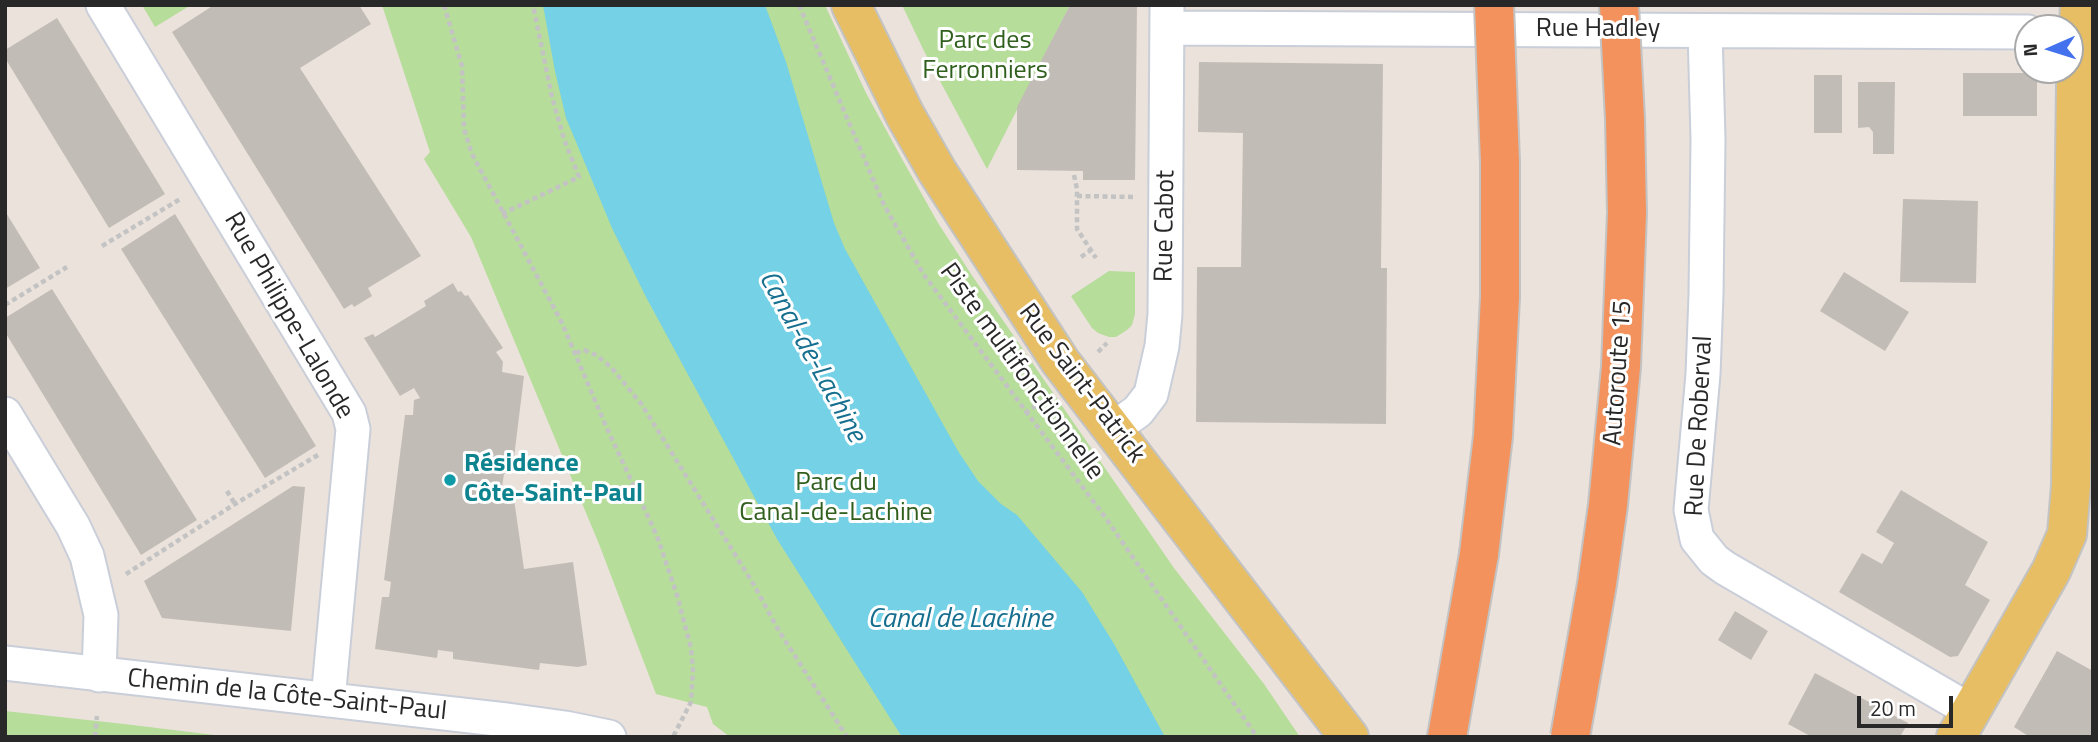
<!DOCTYPE html>
<html>
<head>
<meta charset="utf-8">
<style>
	body { margin:0 }
	#map { position:relative; width:2098px; height:742px; overflow:hidden; background:#eae2db; font-family:"Titillium Web",sans-serif }
	canvas { display:block }
	.frame { position:absolute; inset:0; border:7px solid #282828; pointer-events:none }
	.north { position:absolute; left:2014px; top:14px; width:70px; height:70px; box-sizing:border-box; background:#fff; border:2px solid #a9a9a9; border-radius:50%; rotate:267deg; font-size:19px; font-weight:700; line-height:28px; text-align:center; color:#282828 }
	.north::after { content:''; display:block; margin:auto; width:24px; height:32px; background:#4471ee; clip-path:polygon(50% 0,100% 100%,50% 72%,0 100%) }
	.scale { position:absolute; left:1857px; top:696px; width:96px; height:32px; box-sizing:border-box; border:4px solid #282828; border-top:0; padding-left:9px; font-size:21px; line-height:24px; white-space:nowrap; color:#282828; -webkit-text-stroke:5px #fff; paint-order:stroke }
</style>
</head>
<body>
<div id="map">
<canvas width="2098" height="742"></canvas>
<div class="frame"></div>
<div class="north">N</div>
<div class="scale">20 m</div>
</div>
<script>
const ctx = document.querySelector('canvas').getContext('2d');
ctx.lineJoin = 'round';
function fillPath(path, color) {
  ctx.fillStyle = color;
  ctx.fill(path, 'evenodd');
}
function poly(rows) {
  const path = new Path2D();
  for (const r of rows) {
    path.moveTo(r[0], r[1]);
    for (let i = 2; i < r.length; i += 2) path.lineTo(r[i], r[i + 1]);
  }
  return path;
}
function strokePath(path, color, width, dash) {
  ctx.strokeStyle = color;
  ctx.lineWidth = width;
  ctx.lineCap = dash ? 'butt' : 'round';
  ctx.setLineDash(dash || []);
  ctx.stroke(path);
}
function label(font, color, halo, rows, align = 'center') {
  ctx.font = font + ' "Titillium Web",sans-serif';
  ctx.lineWidth = 6;
  ctx.setLineDash([]);
  ctx.textBaseline = 'middle';
  ctx.strokeStyle = halo;
  ctx.fillStyle = color;
  for (const [text, x, y, turn = 0] of rows) {
    ctx.save();
    ctx.translate(x, y);
    ctx.rotate((+turn || 0) * Math.PI / 180);
    ctx.textAlign = isNaN(turn) ? turn : align;
    if (halo) ctx.strokeText(text, 0, 0);
    ctx.fillText(text, 0, 0);
    ctx.restore();
  }
}
fillPath(poly([
	[142,5,191,5,155,27],
	[382,5,825,5,866,93,902,159,938,223,973,277,1174,568,1264,684,1300,737,730,737,713,724,707,707,656,694,599,544,471,237,424,159,430,152],
	[902,5,1070,5,987,169,924,51],
	[1109,271,1135,272,1135,314,1132,325,1127,330,1116,337,1109,337,1098,333,1092,328,1071,296],
	[5,711,124,724,231,737,5,737]
]), '#b6dd9a');
fillPath(poly([
	[543,5,765,5,786,62,834,223,845,249,958,451,978,481,1001,504,1017,515,1082,592,1114,644,1165,737,902,737,777,539,646,297,612,228,566,118,555,71]
]), '#74d1e6');
fillPath(poly([
	[214,5,359,5,371,24,300,68,421,256,368,288,372,296,354,307,352,304,344,309,172,32],
	[1070,5,1137,5,1135,180,1083,180,1083,171,1017,170,1017,107],
	[57,18,165,194,109,228,5,58,5,50],
	[1199,62,1383,64,1381,268,1387,268,1386,424,1196,422,1197,267,1241,267,1243,133,1198,132],
	[1963,73,2037,73,2037,116,1963,116],
	[1814,75,1842,75,1842,133,1814,133],
	[1858,82,1895,82,1894,154,1873,154,1873,132,1869,127,1858,128],
	[1903,199,1978,201,1976,283,1900,282],
	[5,211,40,268,5,289],
	[175,214,316,446,265,478,121,249],
	[1844,272,1909,312,1885,351,1820,311],
	[453,283,458,292,461,291,465,296,468,295,503,348,496,352,503,362,502,372,524,376,512,474,504,474,502,487,499,486,499,494,500,496,513,492,524,569,573,562,587,665,578,667,540,663,539,670,453,659,453,652,438,650,437,658,375,649,382,597,389,597,391,582,384,580,405,415,413,415,414,400,420,398,414,388,400,396,364,338,373,334,375,337,426,306,424,301],
	[52,289,197,520,141,555,5,332,5,318],
	[293,486,305,487,291,631,162,618,144,581],
	[1901,490,1988,542,1965,585,1990,600,1958,656,1950,657,1839,592,1862,553,1882,564,1894,543,1876,532],
	[1735,611,1768,631,1751,660,1718,640],
	[2057,651,2093,671,2093,737,2030,737,2014,727],
	[1815,673,1908,723,1900,737,1812,737,1788,724]
]), '#c2bcb7');
const minor = poly([
	[103,5,349,413,353,429,352,440,328,700],
	[1167,28,2028,32],
	[1705,31,1708,139,1706,295,1703,374,1691,510,1697,539,1714,560,1725,568,1971,711],
	[5,414,73,526,87,556,101,615,99,675],
	[1113,429,1138,411,1151,394,1162,346,1165,314,1167,5],
	[5,663,506,720,565,728,609,737]
]);
const major = poly([
	[851,5,905,115,937,171,1060,361,1349,737],
	[1956,737,2051,571,2067,534,2071,486,2076,84,2080,5]
]);
const highway = poly([
	[1447,737,1479,554]
]);
strokePath(minor, '#c9ced9', 37);
strokePath(major, '#c3c3c3', 42);
strokePath(highway, '#c3c3c3', 42);
strokePath(poly([
	[444,5,462,66,464,129,472,154,562,323,605,424,657,536,677,595,691,648,693,670,691,702,673,737],
	[799,5,884,205,924,275,1105,517,1257,737],
	[1074,175,1077,189,1077,229,1096,258],
	[1077,196,1136,197],
	[502,214,579,177,564,139,552,97,533,5],
	[102,246,182,198],
	[1081,257,1091,250],
	[5,305,67,267],
	[1098,352,1107,343],
	[576,353,584,350,596,355,611,367,642,405,754,585,779,631,847,737],
	[1025,413,1045,400],
	[227,491,235,504],
	[126,574,235,504,318,455],
	[95,737,97,716]
]), '#c3c3c3', 4.5, [5, 3.5]);
strokePath(minor, '#fff', 33);
strokePath(major, '#e7be63', 38);
strokePath(highway, '#f3925c', 38);
const highwayBridge = poly([
	[1479,554,1493,436,1500,297,1500,162,1494,5],
	[1570,737,1597,584,1608,505,1621,367,1627,213,1625,119,1619,5]
]);
strokePath(highwayBridge, '#c3c3c3', 42, []);
strokePath(highwayBridge, '#f3925c', 38);
for (const [x, y, r, color] of [
	[450,480,7,"#0f9aa8"]
]) {
  const dot = new Path2D();
  dot.arc(x, y, r, 0, 2 * Math.PI);
  ctx.fillStyle = color;
  ctx.fill(dot);
  strokePath(dot, '#fff', 2.5);
}
label('26px', '#282828', '#fff', [
	["Rue Hadley",1598,30],
	["Rue Cabot",1166,226,-89],
	["Rue Philippe-Lalonde",288,316,60],
	["Piste multifonctionnelle",1021,372,54],
	["Autoroute 15",1619,373,-86],
	["Rue Saint-Patrick",1081,384,53],
	["Rue De Roberval",1700,426,-87],
	["Chemin de la Côte-Saint-Paul",287,696,6]
]);
label('26px', '#31601e', '#fff', [
	["Parc des",985,42],
	["Ferronniers",985,72],
	["Parc du",836,484],
	["Canal-de-Lachine",836,514]
]);
label('bold 26px', '#0d838f', '#fff', [
	["Résidence",464,465],
	["Côte-Saint-Paul",464,495]
], 'left');
label('italic 28px', '#166f8f', '#fff', [
	["Canal-de-Lachine",811,357,61],
	["Canal de Lachine",960,620]
]);
</script>
</body>
</html>
